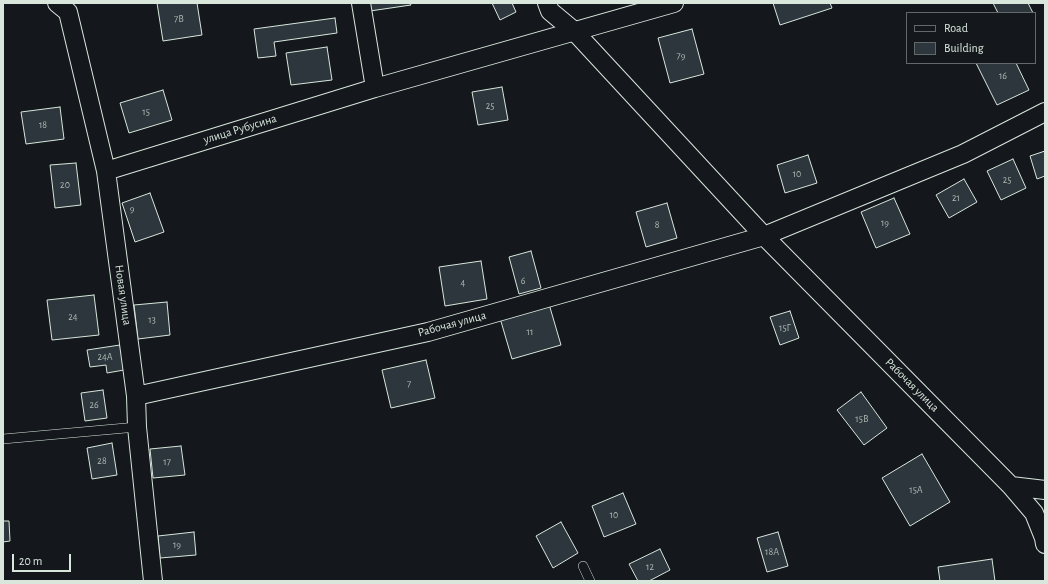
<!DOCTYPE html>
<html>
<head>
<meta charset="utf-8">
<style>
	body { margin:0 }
	#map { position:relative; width:1048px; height:584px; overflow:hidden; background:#14181c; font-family:"Alegreya Sans",sans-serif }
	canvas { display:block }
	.frame { position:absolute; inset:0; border:4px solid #d8e6dc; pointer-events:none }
	.legend { position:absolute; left:906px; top:12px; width:130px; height:52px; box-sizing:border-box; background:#14181c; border:1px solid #626a69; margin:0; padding:5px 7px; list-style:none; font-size:12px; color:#d8e6dc }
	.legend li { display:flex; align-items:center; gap:8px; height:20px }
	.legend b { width:20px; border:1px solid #626a69 }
	.scale { position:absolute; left:12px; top:554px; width:59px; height:18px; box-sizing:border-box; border:2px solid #d8e6dc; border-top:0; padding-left:5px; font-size:12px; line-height:14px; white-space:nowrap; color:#d8e6dc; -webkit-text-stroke:3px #14181c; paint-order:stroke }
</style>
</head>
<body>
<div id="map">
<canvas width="1048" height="584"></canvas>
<div class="frame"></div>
<ul class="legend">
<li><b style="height:5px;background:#14181c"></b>Road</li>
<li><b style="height:11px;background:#2c363c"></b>Building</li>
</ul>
<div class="scale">20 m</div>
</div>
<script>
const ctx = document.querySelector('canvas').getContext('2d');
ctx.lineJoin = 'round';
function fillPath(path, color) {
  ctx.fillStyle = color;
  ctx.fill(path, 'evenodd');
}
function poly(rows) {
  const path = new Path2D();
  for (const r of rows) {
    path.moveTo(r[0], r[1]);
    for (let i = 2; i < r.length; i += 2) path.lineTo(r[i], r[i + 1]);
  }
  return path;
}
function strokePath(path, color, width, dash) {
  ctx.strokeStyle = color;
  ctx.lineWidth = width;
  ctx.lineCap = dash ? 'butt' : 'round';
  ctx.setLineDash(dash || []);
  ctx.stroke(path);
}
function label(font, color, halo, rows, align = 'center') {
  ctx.font = font + ' "Alegreya Sans",sans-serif';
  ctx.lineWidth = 3;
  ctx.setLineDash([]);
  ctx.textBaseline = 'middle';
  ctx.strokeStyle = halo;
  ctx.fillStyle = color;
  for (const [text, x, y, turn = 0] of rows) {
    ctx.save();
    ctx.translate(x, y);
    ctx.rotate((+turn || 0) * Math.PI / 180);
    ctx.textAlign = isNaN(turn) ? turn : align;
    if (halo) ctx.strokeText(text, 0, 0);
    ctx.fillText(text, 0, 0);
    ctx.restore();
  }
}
const building = poly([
	[157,3,197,3,202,35,163,41,157,3],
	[369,3,410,3,411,5,370,11,369,3],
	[492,3,512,3,516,12,500,20,492,3],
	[773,3,830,3,832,8,780,25,773,3],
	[993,3,1028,3,1033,13,998,13,993,3],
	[335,18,337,33,274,42,276,56,258,58,254,29,335,18],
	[692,29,704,74,670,83,658,38,692,29],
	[327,47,332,80,291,85,286,53,327,47],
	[976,63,1016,63,1029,90,997,105,976,63],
	[502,87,508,120,478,125,472,92,502,87],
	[163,90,172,120,129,133,120,103,163,90],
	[60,107,64,139,26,144,21,112,60,107],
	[1045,151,1045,176,1037,179,1030,156,1045,151],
	[808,155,817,183,785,193,777,165,808,155],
	[1013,159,1026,188,1001,200,987,171,1013,159],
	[76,163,81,205,55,208,50,165,76,163],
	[964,179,977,202,949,218,936,195,964,179],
	[150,193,164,232,135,242,122,203,150,193],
	[894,198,910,234,876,248,861,212,894,198],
	[667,203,677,238,646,247,636,212,667,203],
	[531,251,541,288,519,294,509,257,531,251],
	[481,261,487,299,445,306,439,267,481,261],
	[94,295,99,335,52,340,47,300,94,295],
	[167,302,170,335,138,339,134,305,167,302],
	[549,304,561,345,512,359,500,318,549,304],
	[790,311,799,338,780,345,770,317,790,311],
	[120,345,124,370,107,373,106,365,90,367,87,350,120,345],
	[426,360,435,398,391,408,382,370,426,360],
	[103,390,107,418,85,421,81,393,103,390],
	[861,392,887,428,864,445,837,410,861,392],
	[112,443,117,475,92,479,87,448,112,443],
	[181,446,185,475,153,478,150,449,181,446],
	[922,454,950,502,910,526,882,478,922,454],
	[623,493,636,524,604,537,592,506,623,493],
	[3,521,9,521,10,541,3,542,3,521],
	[561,522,578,553,553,568,536,536,561,522],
	[194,532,196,555,160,558,158,536,194,532],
	[778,532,788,566,767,572,757,538,778,532],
	[660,549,670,570,649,581,638,581,629,564,660,549],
	[992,559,995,581,940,581,938,567,992,559]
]);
fillPath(building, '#2c363c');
strokePath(building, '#d8e6dc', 1);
const service = poly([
	[3,439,137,427],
	[583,566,590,581]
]);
const minor = poly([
	[57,3,68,12,106,171,136,396,137,427,153,581],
	[547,3,550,11,574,31,764,236,1011,486,1034,513,1044,538,1045,544],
	[375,88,674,3],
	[106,171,375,88,361,3],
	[136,396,428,332,764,236,963,154,1045,112],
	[1011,486,1045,490]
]);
strokePath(service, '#d8e6dc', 10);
strokePath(minor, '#d8e6dc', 20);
strokePath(service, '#14181c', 9);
strokePath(minor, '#14181c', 18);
label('10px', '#adbab4', null, [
	["7В",179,19],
	["79",681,56],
	["16",1003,76],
	["25",490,106],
	["15",146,112],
	["18",43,125],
	["10",797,174],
	["25",1007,180],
	["20",65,185],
	["21",956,198],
	["9",132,209],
	["19",885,223],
	["8",657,225],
	["6",523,281],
	["4",463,283],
	["24",73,317],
	["13",152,320],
	["15Г",785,328],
	["11",530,332],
	["24А",105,357],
	["7",409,384],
	["26",94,405],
	["15В",862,419],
	["28",102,461],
	["17",167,462],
	["15А",916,490],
	["10",614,515],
	["19",177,545],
	["18А",772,552],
	["12",650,567]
]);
label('12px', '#d8e6dc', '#14181c', [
	["улица Рубусина",240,129,-17],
	["Новая улица",123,295,82],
	["Рабочая улица",452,324,-15],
	["Рабочая улица",912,385,45]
]);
</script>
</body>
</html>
